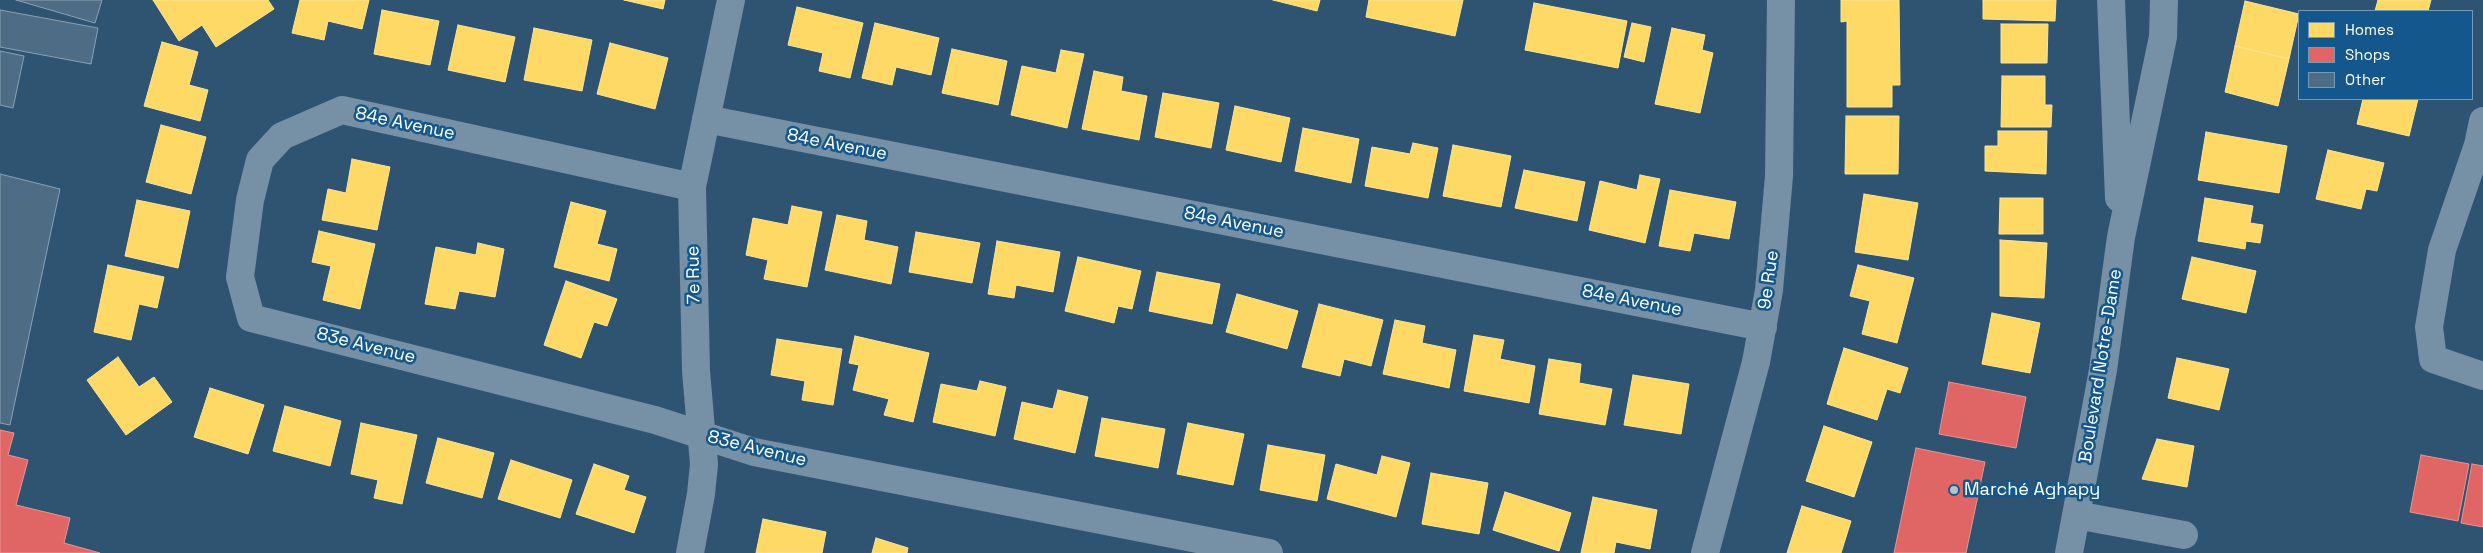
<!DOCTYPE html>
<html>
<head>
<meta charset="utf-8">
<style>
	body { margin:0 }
	#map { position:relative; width:2483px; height:553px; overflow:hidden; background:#2f5472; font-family:"Space Grotesk",sans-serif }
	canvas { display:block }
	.legend { position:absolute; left:2298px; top:10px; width:175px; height:90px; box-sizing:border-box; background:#14578d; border:1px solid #729abb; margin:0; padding:6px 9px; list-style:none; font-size:15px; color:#fff }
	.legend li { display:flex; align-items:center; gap:10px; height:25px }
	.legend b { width:25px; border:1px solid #729abb }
</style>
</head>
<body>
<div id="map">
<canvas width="2483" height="553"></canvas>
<ul class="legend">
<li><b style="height:14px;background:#ffd966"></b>Homes</li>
<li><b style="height:14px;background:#e06666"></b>Shops</li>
<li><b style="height:14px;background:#4e6c83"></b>Other</li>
</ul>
</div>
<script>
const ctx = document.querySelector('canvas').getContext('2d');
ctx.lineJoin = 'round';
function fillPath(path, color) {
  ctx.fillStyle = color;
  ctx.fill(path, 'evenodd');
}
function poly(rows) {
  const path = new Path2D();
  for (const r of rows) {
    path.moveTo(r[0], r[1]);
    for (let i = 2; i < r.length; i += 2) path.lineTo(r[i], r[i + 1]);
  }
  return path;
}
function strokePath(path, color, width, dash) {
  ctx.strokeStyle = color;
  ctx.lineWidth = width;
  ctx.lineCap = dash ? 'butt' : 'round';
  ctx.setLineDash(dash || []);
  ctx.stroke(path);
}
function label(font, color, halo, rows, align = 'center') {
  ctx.font = font + ' "Space Grotesk",sans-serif';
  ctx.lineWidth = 5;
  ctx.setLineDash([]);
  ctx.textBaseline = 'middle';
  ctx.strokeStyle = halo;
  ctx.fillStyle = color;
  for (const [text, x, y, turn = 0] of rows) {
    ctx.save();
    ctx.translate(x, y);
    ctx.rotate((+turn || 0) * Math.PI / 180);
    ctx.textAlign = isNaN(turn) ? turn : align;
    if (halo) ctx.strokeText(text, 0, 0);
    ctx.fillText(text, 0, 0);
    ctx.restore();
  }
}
const homes = poly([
	[153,0,268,0,274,9,216,47,202,25,179,41,153,0],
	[300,0,369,0,362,29,328,21,324,40,292,33,300,0],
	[624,0,665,0,663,9,624,0],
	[1273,0,1320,0,1317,11,1273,0],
	[1369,0,1463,0,1455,36,1366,17,1369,0],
	[1841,0,1899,0,1900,85,1892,85,1892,107,1847,107,1847,21,1841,22,1841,0],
	[1983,0,2056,0,2055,21,1983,19,1983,0],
	[2378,0,2431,0,2428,11,2375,11,2378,0],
	[2245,1,2299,14,2289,59,2235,46,2245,1],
	[1534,3,1627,21,1618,68,1525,50,1534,3],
	[797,7,863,23,850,78,819,71,823,53,788,45,797,7],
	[382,10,439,21,430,65,374,54,382,10],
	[875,23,939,38,931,75,896,67,892,85,862,78,875,23],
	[1632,23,1651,27,1644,62,1624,57,1632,23],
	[2001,24,2048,24,2047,63,2001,63,2001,24],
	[458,25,515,37,505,82,448,70,458,25],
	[534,28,592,40,582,91,524,80,534,28],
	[1672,28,1705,35,1702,50,1713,53,1700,113,1655,104,1672,28],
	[162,42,198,52,189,85,208,90,200,121,144,106,162,42],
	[610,43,668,58,655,109,597,94,610,43],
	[2235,46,2289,59,2278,106,2225,92,2235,46],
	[952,49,1007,61,998,105,942,93,952,49],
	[1061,50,1084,54,1067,128,1011,115,1022,66,1056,73,1061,50],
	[1094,71,1123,77,1121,91,1147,96,1139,140,1082,129,1094,71],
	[2002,76,2045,76,2045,105,2052,105,2051,127,2001,127,2002,76],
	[1163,93,1219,103,1211,148,1155,137,1163,93],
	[2363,99,2418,99,2409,136,2357,124,2363,99],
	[1235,106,1290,118,1281,162,1226,150,1235,106],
	[1846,116,1899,116,1898,174,1845,174,1846,116],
	[161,125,206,137,191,194,146,182,161,125],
	[1303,128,1359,139,1351,183,1295,171,1303,128],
	[1998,131,2047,131,2046,174,1985,171,1985,146,1998,146,1998,131],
	[2206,132,2287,146,2279,193,2198,180,2206,132],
	[1413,143,1438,148,1428,198,1365,186,1372,147,1410,154,1413,143],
	[1453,145,1511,156,1501,207,1443,196,1453,145],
	[2328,150,2384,163,2377,191,2366,189,2361,209,2316,199,2328,150],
	[352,159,390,167,377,230,322,220,328,189,346,193,352,159],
	[1524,170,1585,182,1577,221,1515,208,1524,170],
	[1640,175,1660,179,1645,243,1589,230,1600,181,1637,190,1640,175],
	[1670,190,1736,202,1729,239,1694,233,1690,251,1659,246,1670,190],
	[1864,194,1918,203,1908,260,1855,252,1864,194],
	[2000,198,2043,198,2043,234,1999,234,2000,198],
	[2205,198,2253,206,2250,223,2263,225,2260,243,2246,241,2245,249,2198,241,2205,198],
	[137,200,190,211,178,268,125,256,137,200],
	[571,202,606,211,597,244,617,249,609,281,554,267,571,202],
	[792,206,822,212,807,287,764,279,768,260,746,255,753,218,788,225,792,206],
	[837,215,867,221,864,240,898,247,891,284,825,270,837,215],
	[319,231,375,244,360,309,323,300,331,266,312,262,319,231],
	[916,232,980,243,972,283,909,272,916,232],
	[2000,240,2047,243,2044,298,2000,296,2000,240],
	[997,241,1060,252,1053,292,1016,285,1014,298,988,294,997,241],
	[478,243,504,249,495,297,459,291,455,309,425,304,436,247,476,255,478,243],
	[1078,257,1141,271,1132,309,1118,306,1114,323,1065,311,1078,257],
	[2192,257,2256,271,2246,313,2182,299,2192,257],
	[108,265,164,277,157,308,139,304,131,340,94,332,108,265],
	[1858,265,1914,278,1897,343,1862,334,1870,301,1850,296,1858,265],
	[1157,272,1220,284,1212,324,1149,311,1157,272],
	[566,281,617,299,607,326,594,322,581,358,544,345,566,281],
	[1237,294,1298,311,1287,349,1226,332,1237,294],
	[1319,304,1383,320,1371,366,1344,359,1340,376,1302,367,1319,304],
	[1992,313,2040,323,2030,373,1982,364,1992,313],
	[1395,320,1425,326,1422,343,1456,350,1449,388,1383,374,1395,320],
	[1474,335,1504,340,1500,359,1535,366,1529,403,1464,391,1474,335],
	[855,336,929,353,913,422,884,415,889,399,853,390,859,365,849,363,855,336],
	[777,339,842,349,833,405,802,400,805,381,771,375,777,339],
	[1844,348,1908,368,1900,393,1887,389,1877,420,1827,404,1844,348],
	[118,357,139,387,154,377,172,402,126,435,87,380,118,357],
	[2177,358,2229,369,2219,410,2168,398,2177,358],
	[1549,359,1581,364,1579,383,1612,389,1605,425,1539,414,1549,359],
	[1633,375,1689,384,1681,434,1624,425,1633,375],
	[980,381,1006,387,995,436,933,422,941,384,977,391,980,381],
	[210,388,264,405,248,454,194,437,210,388],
	[1058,390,1088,397,1075,453,1014,439,1022,402,1053,409,1058,390],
	[285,406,341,421,330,466,273,451,285,406],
	[1102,418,1165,429,1158,468,1095,456,1102,418],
	[361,423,417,435,402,504,374,498,378,480,351,474,361,423],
	[1188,423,1244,434,1233,485,1177,474,1188,423],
	[1824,426,1872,442,1854,497,1806,481,1824,426],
	[438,438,494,453,482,498,426,483,438,438],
	[2157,439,2194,446,2187,487,2142,479,2157,439],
	[1268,445,1325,455,1317,501,1260,490,1268,445],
	[1382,456,1410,463,1396,517,1327,499,1336,464,1377,475,1382,456],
	[511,460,572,480,560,518,498,499,511,460],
	[594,464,629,476,624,490,646,497,634,533,576,514,594,464],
	[1431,473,1488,483,1479,534,1422,524,1431,473],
	[1505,492,1571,513,1559,551,1493,530,1505,492],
	[1593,497,1657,510,1650,549,1616,542,1614,553,1581,553,1593,497],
	[1802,506,1851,521,1841,553,1787,553,1802,506],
	[763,519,826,532,822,553,756,553,763,519],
	[876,538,908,548,907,553,872,553,876,538]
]);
fillPath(homes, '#ffd966');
strokePath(homes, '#ffe494', 1);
const shops = poly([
	[1949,382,2026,397,2016,448,1939,434,1949,382],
	[0,430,14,433,8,455,28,460,16,505,70,518,64,543,100,553,0,553,0,430],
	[1916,448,1985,462,1966,553,1894,553,1916,448],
	[2421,455,2469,464,2458,521,2410,512,2421,455],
	[2472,464,2483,466,2483,527,2461,523,2472,464]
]);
fillPath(shops, '#e06666');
strokePath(shops, '#e99494', 1);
const building = poly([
	[16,0,102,0,95,23,16,0],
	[0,10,98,28,91,64,0,47,0,10],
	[0,51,24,56,13,108,0,105,0,51],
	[0,174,60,189,10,425,0,423,0,174]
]);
fillPath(building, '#4e6c83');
strokePath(building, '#8ba2b4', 1);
strokePath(poly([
	[2111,0,2119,198],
	[706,119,1763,327],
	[2483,121,2478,145,2442,250,2429,327,2433,359,2483,376],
	[692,187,342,110,282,136,260,160,250,200,240,277,251,318,655,420,754,452,1269,553],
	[2076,515,2184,535],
	[690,553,701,494,704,464,696,371,692,187,731,0],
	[1705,553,1756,362,1769,290,1779,176,1781,0],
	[2069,553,2103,370,2121,237,2163,37,2164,0]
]), '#7690a5', 28);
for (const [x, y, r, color] of [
	[1954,490,5,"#b6c3ce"]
]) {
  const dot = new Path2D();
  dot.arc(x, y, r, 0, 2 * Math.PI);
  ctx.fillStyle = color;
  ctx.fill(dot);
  strokePath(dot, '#14578d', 2);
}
label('18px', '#fff', '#14578d', [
	["84e Avenue",405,124,12],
	["84e Avenue",837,145,11],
	["84e Avenue",1234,223,11],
	["7e Rue",694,275,-91],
	["9e Rue",1769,280,-82],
	["84e Avenue",1632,301,11],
	["83e Avenue",366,346,14],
	["Boulevard Notre-Dame",2101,366,-81],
	["83e Avenue",757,449,14]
]);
label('18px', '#fff', '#14578d', [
	["Marché Aghapy",1964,490]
], 'left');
</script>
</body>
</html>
